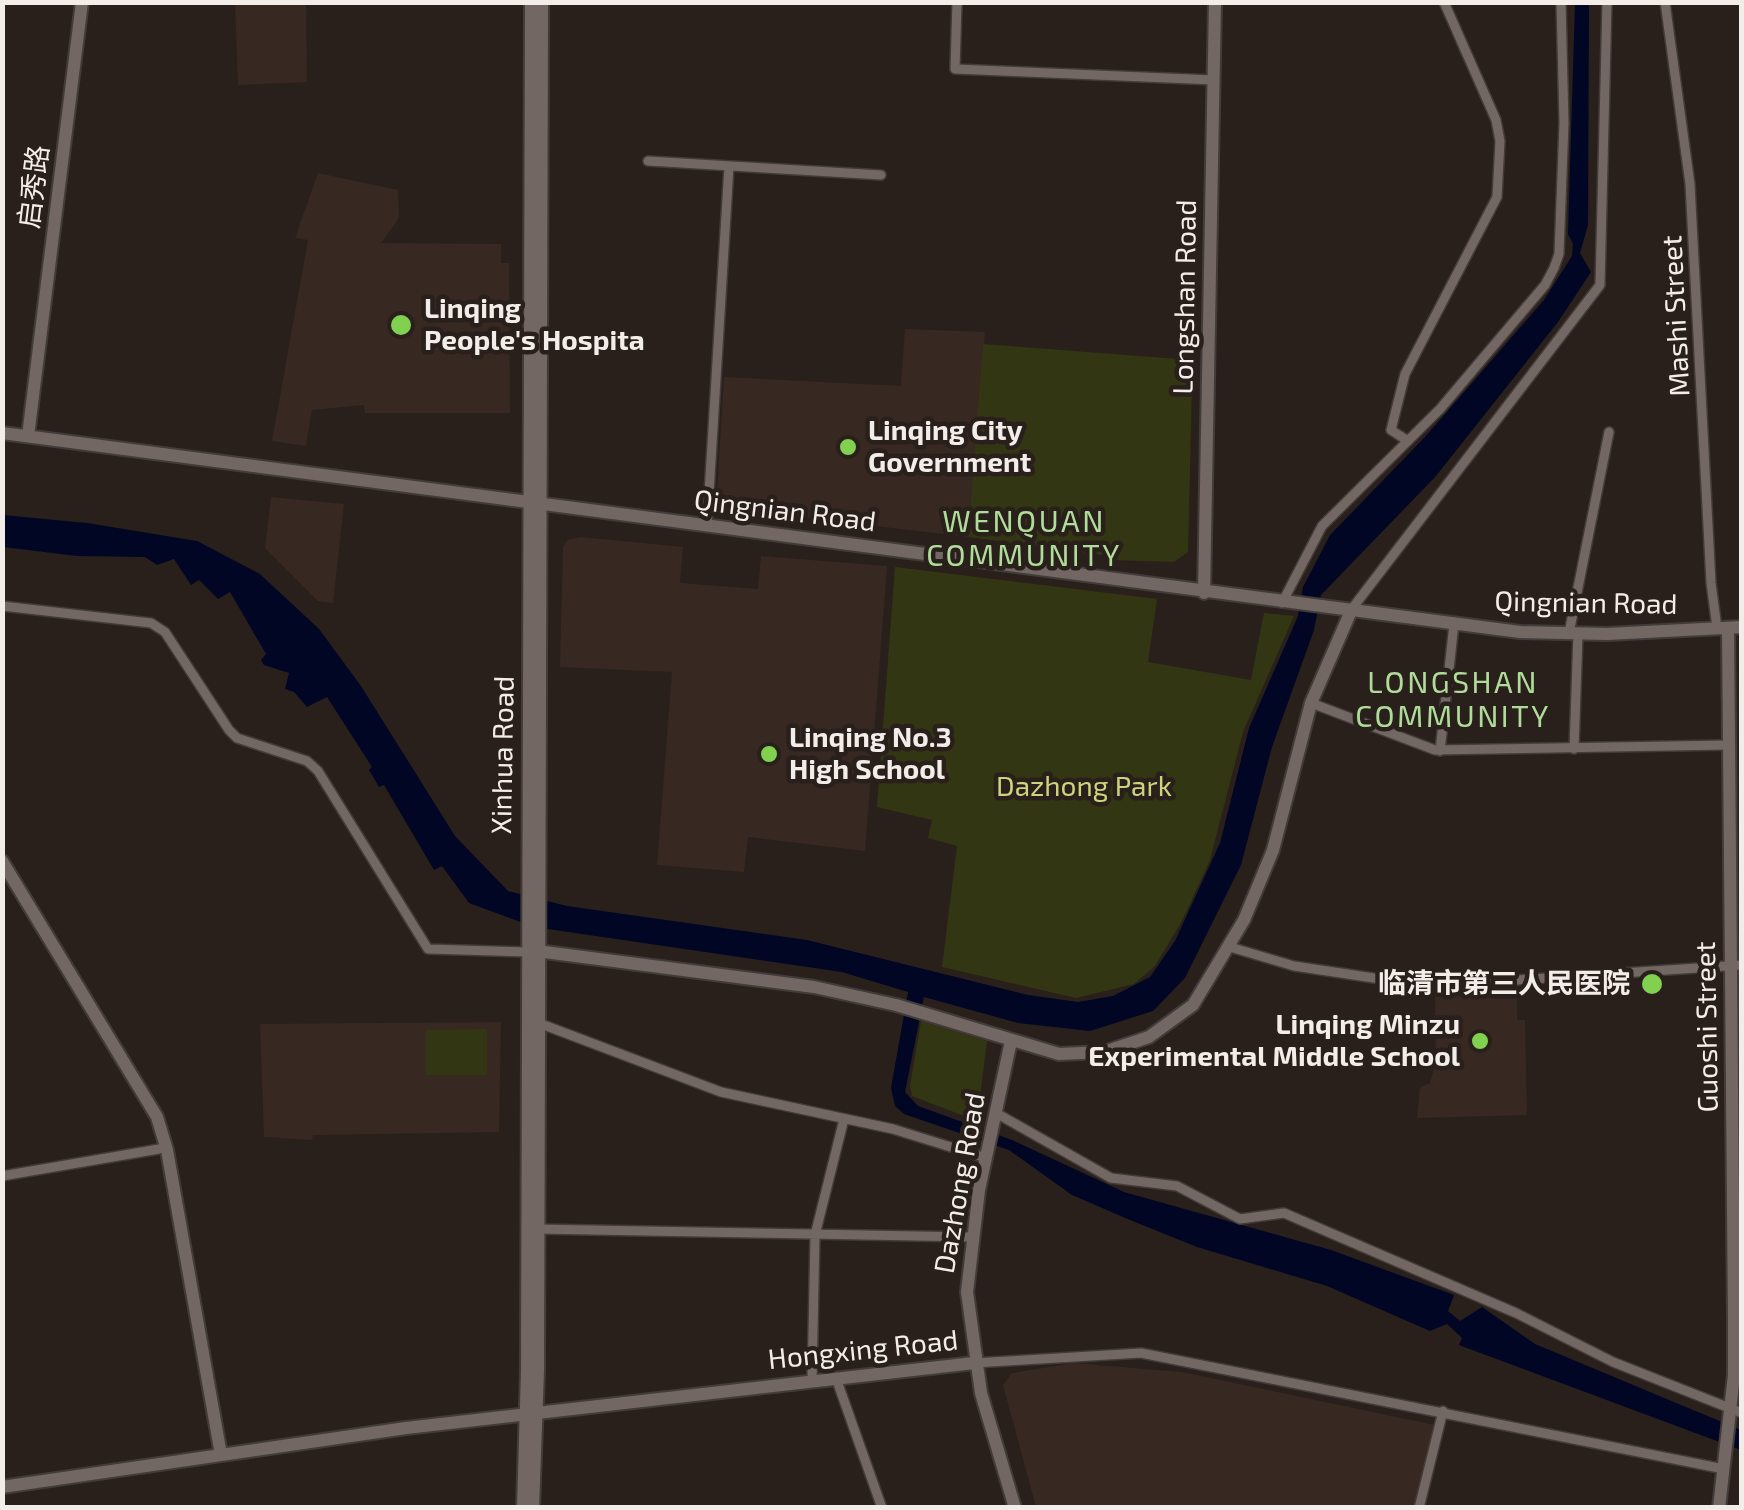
<!DOCTYPE html>
<html>
<head>
<meta charset="utf-8">
<style>
	body { margin:0 }
	#map { position:relative; width:1744px; height:1510px; overflow:hidden; background:#29201c; font-family:"Exo 2",sans-serif }
	canvas { display:block }
	.frame { position:absolute; inset:0; border:5px solid #f3edea; pointer-events:none }
</style>
</head>
<body>
<div id="map">
<canvas width="1744" height="1510"></canvas>
<div class="frame"></div>
</div>
<script>
const ctx = document.querySelector('canvas').getContext('2d');
ctx.lineJoin = 'round';
function fillPath(path, color) {
  ctx.fillStyle = color;
  ctx.fill(path, 'evenodd');
}
function poly(rows) {
  const path = new Path2D();
  for (const r of rows) {
    path.moveTo(r[0], r[1]);
    for (let i = 2; i < r.length; i += 2) path.lineTo(r[i], r[i + 1]);
  }
  return path;
}
function strokePath(path, color, width, dash) {
  ctx.strokeStyle = color;
  ctx.lineWidth = width;
  ctx.lineCap = dash ? 'butt' : 'round';
  ctx.setLineDash(dash || []);
  ctx.stroke(path);
}
function label(font, color, halo, rows, align = 'center') {
  ctx.font = font + ' "Exo 2","Noto Sans SC",sans-serif';
  ctx.lineWidth = 9;
  ctx.setLineDash([]);
  ctx.textBaseline = 'middle';
  ctx.strokeStyle = halo;
  ctx.fillStyle = color;
  for (const [text, x, y, turn = 0] of rows) {
    ctx.save();
    ctx.translate(x, y);
    ctx.rotate((+turn || 0) * Math.PI / 180);
    ctx.textAlign = isNaN(turn) ? turn : align;
    if (halo) ctx.strokeText(text, 0, 0);
    ctx.fillText(text, 0, 0);
    ctx.restore();
  }
}
fillPath(poly([
	[235,3,306,3,307,82,238,85],
	[318,173,398,190,399,218,381,243,501,244,501,263,509,263,510,413,365,413,364,405,312,410,306,446,272,441,308,240,295,238],
	[905,329,985,332,968,537,716,507,724,377,901,386],
	[271,497,344,504,333,603,318,601,265,548],
	[581,537,683,547,680,583,758,589,761,556,887,566,865,851,748,837,744,872,657,865,672,672,560,667,563,547,567,540],
	[1517,994,1517,1020,1525,1020,1527,1115,1417,1118,1420,1088,1430,1083,1436,1061,1435,996],
	[501,1022,499,1132,313,1135,312,1140,264,1137,260,1024],
	[1073,1363,1182,1372,1435,1425,1417,1507,1036,1507,1003,1385,1012,1373]
]), '#372822');
fillPath(poly([
	[983,344,1178,359,1180,381,1192,381,1188,552,1174,562,1111,560,1111,556,968,537],
	[895,567,1157,599,1148,662,1251,680,1264,613,1294,616,1243,732,1210,860,1182,921,1155,966,1134,984,1076,998,942,967,957,846,928,838,932,820,877,807],
	[921,1021,987,1041,977,1121,912,1096,910,1086],
	[487,1029,487,1075,426,1075,426,1030]
]), '#333612');
fillPath(poly([
	[1575,3,1589,3,1588,225,1580,253,1591,272,1558,322,1436,476,1321,595,1314,630,1272,747,1241,865,1185,978,1153,1011,1090,1031,1018,1023,924,997,905,1092,918,1106,1012,1140,1124,1192,1331,1250,1454,1295,1448,1311,1460,1321,1482,1307,1535,1344,1741,1430,1741,1450,1459,1345,1462,1338,1447,1324,1430,1331,1327,1286,1197,1247,1130,1220,1072,1195,1009,1150,904,1114,895,1106,891,1088,908,992,842,972,534,927,469,903,442,866,434,870,384,785,379,787,369,770,372,767,327,697,307,707,294,692,285,689,289,673,264,665,261,660,266,654,230,592,218,599,199,580,191,585,174,559,157,565,145,557,77,556,3,547,3,515,87,523,197,541,260,574,319,629,361,686,455,836,508,891,567,906,807,940,1028,995,1078,1002,1113,996,1150,977,1175,941,1220,843,1249,728,1298,616,1303,587,1330,535,1425,437,1544,300,1572,256,1573,244,1568,234]
]), '#000624');
const street = poly([
	[957,2,955,69,1214,80],
	[1665,2,1690,184,1711,583,1717,628],
	[648,161,881,175],
	[1408,441,1391,430,1405,374,1497,197,1500,141,1496,120,1444,2],
	[707,526,729,166],
	[1282,603,1322,526,1440,409,1545,285,1554,268,1559,254,1564,123,1561,2],
	[2,606,151,623,165,632,229,730,237,738,307,761,318,771,428,949,526,952],
	[1351,610,1600,285,1607,2],
	[1569,633,1609,432],
	[1311,703,1435,750,1728,745],
	[1574,749,1578,634],
	[1440,751,1454,624],
	[1230,947,1294,966,1427,986,1742,965],
	[536,1022,721,1092,893,1129,986,1158],
	[996,1113,1111,1178,1177,1186,1240,1219,1284,1213,1516,1313,1613,1362,1742,1413],
	[2,1176,159,1149],
	[538,1229,971,1237],
	[974,1363,1141,1353,1724,1469],
	[836,1378,882,1508],
	[812,1380,815,1235,844,1119],
	[1419,1508,1443,1411]
]);
const secondary = poly([
	[2,433,1520,632,1607,634,1742,627],
	[28,436,82,2],
	[1204,593,1215,2],
	[2,861,157,1117,167,1150,221,1455],
	[537,951,814,987,896,1005,1059,1054,1104,1052,1149,1037,1193,1005,1244,920,1273,850,1311,703,1351,611],
	[1011,1041,979,1190,967,1292,981,1393,1015,1508],
	[2,1487,406,1428,974,1363],
	[523,1508,527,1371,531,2],
	[533,1508,538,1371,542,2],
	[1719,1508,1734,1375,1734,1320,1728,628]
]);
strokePath(street, '#433b39', 12);
strokePath(secondary, '#433b39', 16);
strokePath(street, '#726763', 9);
strokePath(secondary, '#726763', 12);
for (const [x, y, r, color] of [
	[401,325,12,"#81d050"],
	[848,447,10,"#81d050"],
	[769,754,10,"#81d050"],
	[1652,984,12,"#81d050"],
	[1480,1041,10,"#81d050"]
]) {
  const dot = new Path2D();
  dot.arc(x, y, r, 0, 2 * Math.PI);
  ctx.fillStyle = color;
  ctx.fill(dot);
  strokePath(dot, '#29201c', 4);
}
label('28px', '#f3edea', '#29201c', [
	["启秀路",34,187,-83],
	["Longshan Road",1185,297,-89],
	["Mashi Street",1676,316,-93],
	["Qingnian Road",785,511,7],
	["Qingnian Road",1586,603,1],
	["Xinhua Road",503,755,-89],
	["Guoshi Street",1707,1027,-91],
	["Dazhong Road",960,1183,-80],
	["Hongxing Road",863,1350,-6]
]);
label('bold 28px', '#f3edea', '#29201c', [
	["Linqing",424,309],
	["People's Hospita",424,341],
	["Linqing City",868,431],
	["Government",868,463],
	["Linqing No.3",789,738],
	["High School",789,770],
	["临清市第三人民医院",1630,984,"right"],
	["Linqing Minzu",1460,1025,"right"],
	["Experimental Middle School",1460,1057,"right"]
], 'left');
label('28px', '#ccd57b', '#29201c', [
	["Dazhong Park",1084,787]
]);
ctx.letterSpacing = '2.5px';
label('30px', '#b0dc9a', '#29201c', [
	["WENQUAN",1024,522],
	["COMMUNITY",1024,556],
	["LONGSHAN",1453,683],
	["COMMUNITY",1453,717]
]);
ctx.letterSpacing = '0px';
</script>
</body>
</html>
